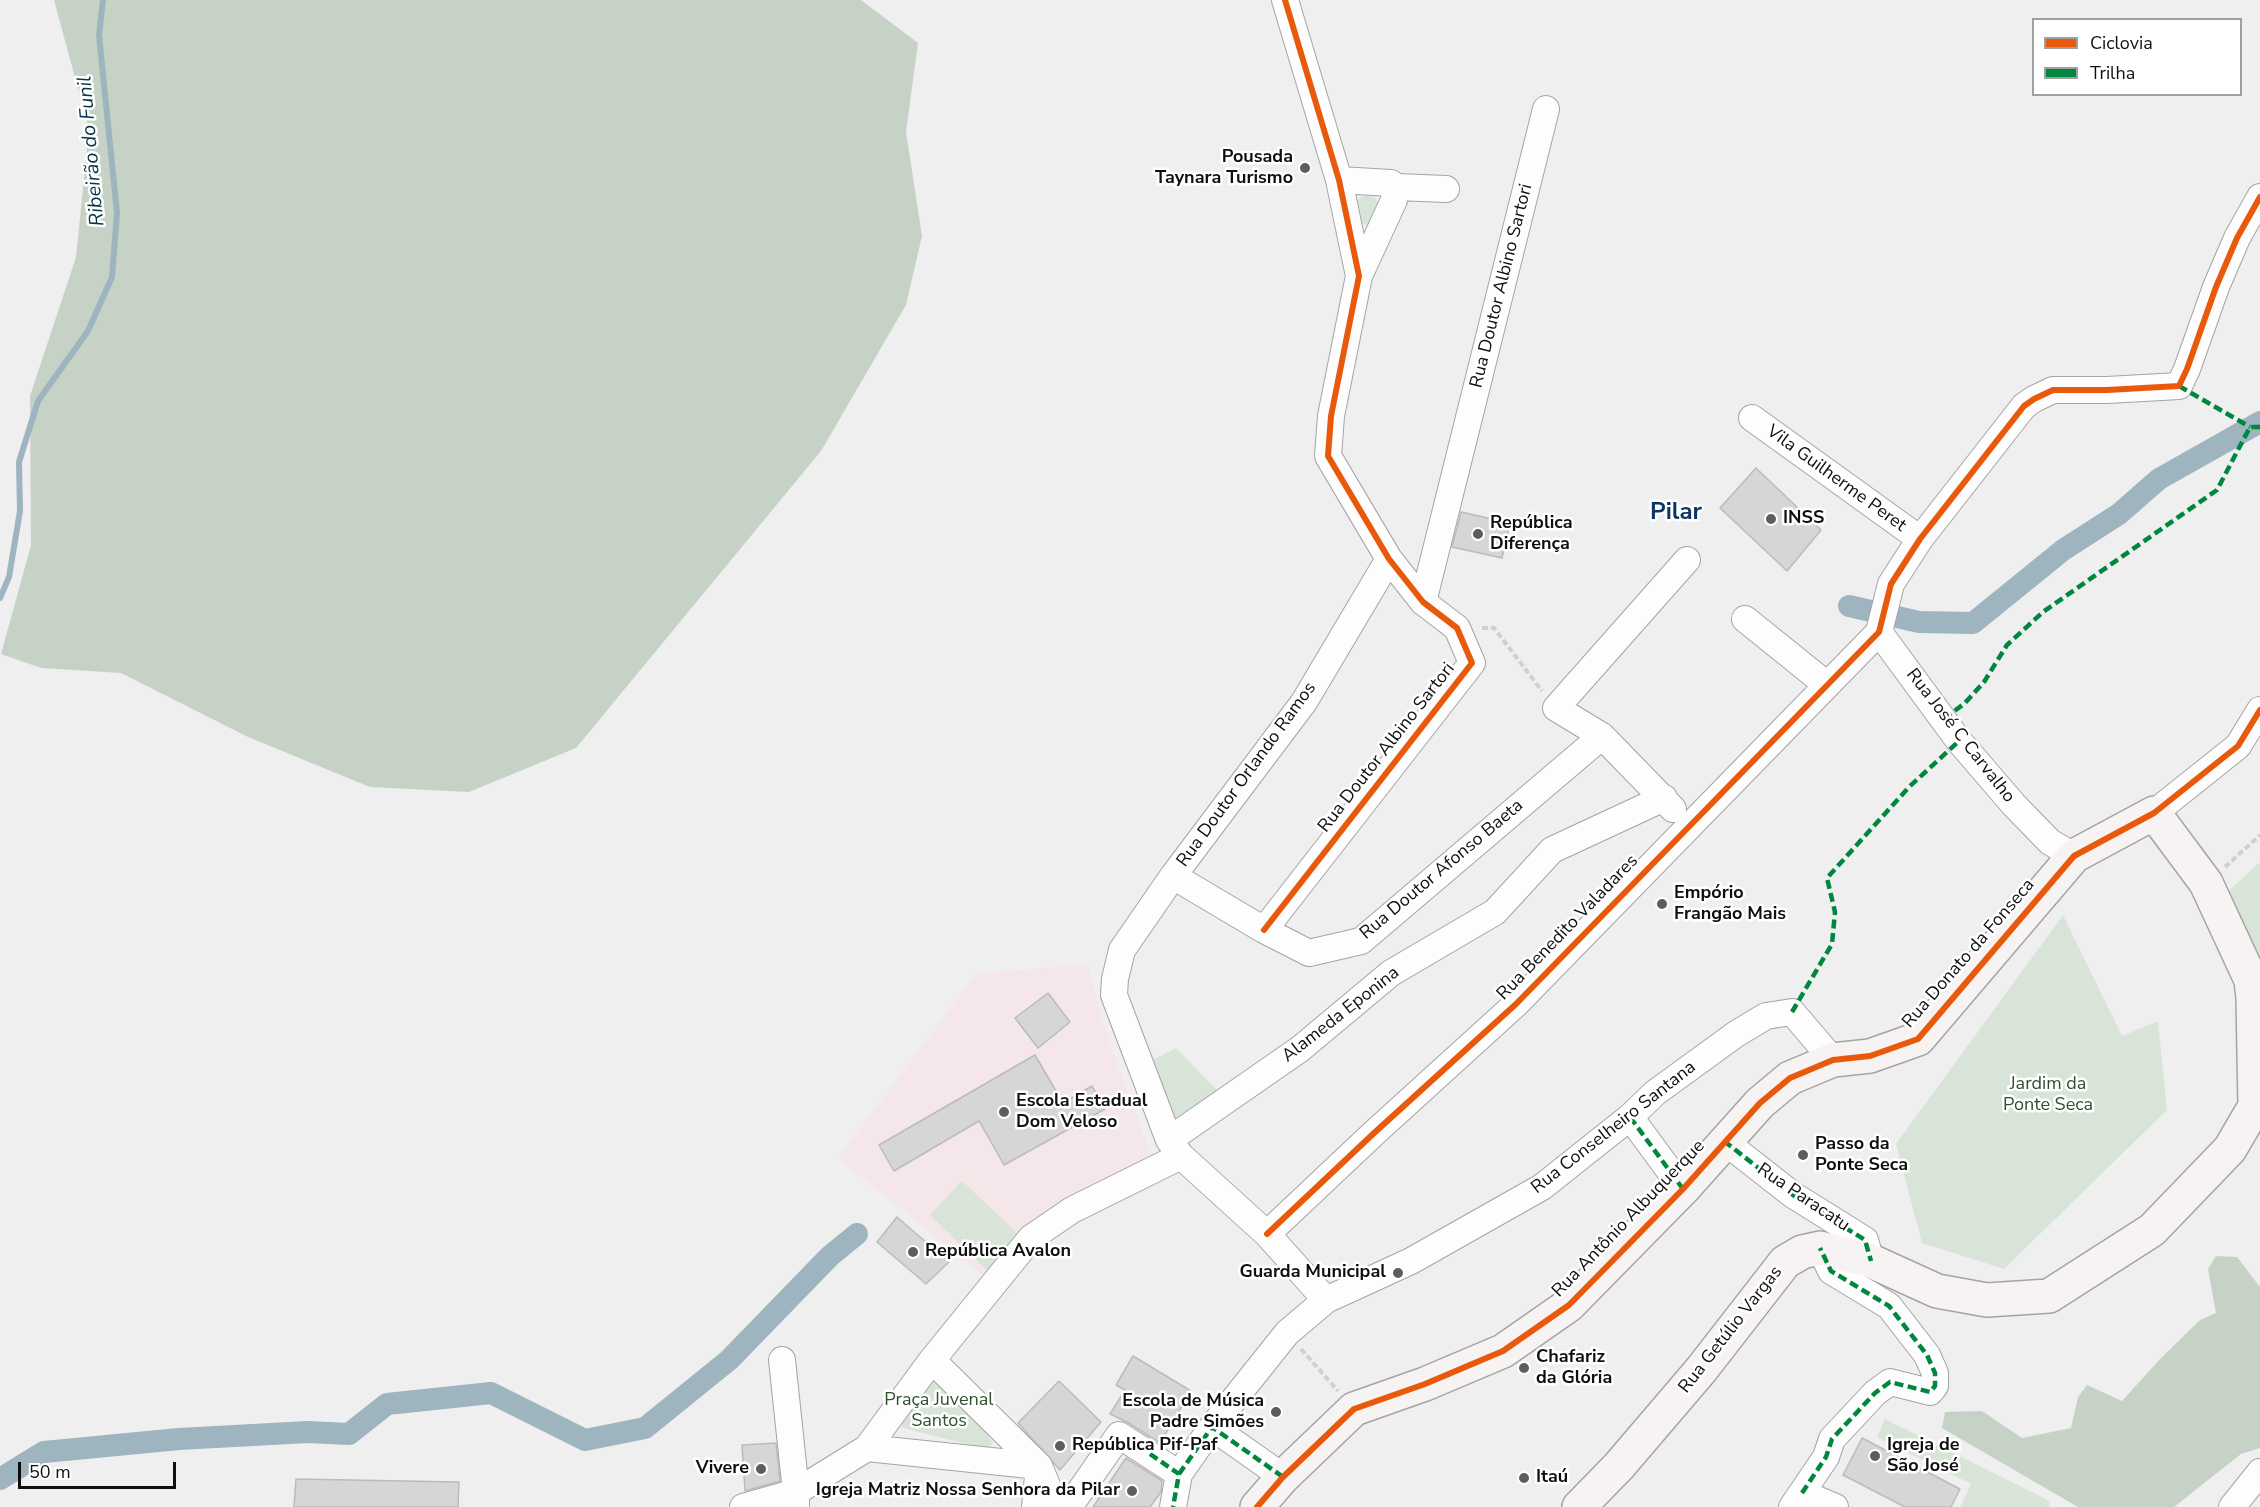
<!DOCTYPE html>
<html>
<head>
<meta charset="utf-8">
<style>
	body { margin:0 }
	#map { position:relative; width:2260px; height:1507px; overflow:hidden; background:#efeff0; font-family:"Nunito Sans",sans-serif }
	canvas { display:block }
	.legend { position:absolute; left:2032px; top:18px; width:210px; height:78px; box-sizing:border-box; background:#fff; border:2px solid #9f9f9f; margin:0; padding:8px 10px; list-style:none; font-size:18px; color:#0f0f10 }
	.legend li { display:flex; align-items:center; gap:12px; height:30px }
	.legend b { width:30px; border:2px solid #9f9f9f }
	.scale { position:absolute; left:18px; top:1462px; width:158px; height:27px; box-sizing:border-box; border:3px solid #0f0f10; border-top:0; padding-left:8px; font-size:18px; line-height:21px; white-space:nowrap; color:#0f0f10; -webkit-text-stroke:4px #fff; paint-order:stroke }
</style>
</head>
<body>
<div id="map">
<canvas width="2260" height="1507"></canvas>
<ul class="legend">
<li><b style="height:8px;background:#e8590c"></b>Ciclovia</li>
<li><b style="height:8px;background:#00873e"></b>Trilha</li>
</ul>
<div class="scale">50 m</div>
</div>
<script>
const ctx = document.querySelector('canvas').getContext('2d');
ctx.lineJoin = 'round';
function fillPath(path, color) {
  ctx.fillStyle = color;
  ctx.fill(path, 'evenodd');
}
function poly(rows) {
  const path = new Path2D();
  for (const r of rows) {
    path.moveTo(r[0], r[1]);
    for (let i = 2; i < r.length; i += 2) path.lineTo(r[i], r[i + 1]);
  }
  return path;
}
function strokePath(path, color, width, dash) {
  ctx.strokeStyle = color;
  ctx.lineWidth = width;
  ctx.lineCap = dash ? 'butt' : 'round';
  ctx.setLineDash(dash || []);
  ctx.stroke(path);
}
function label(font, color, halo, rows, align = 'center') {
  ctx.font = font + ' "Nunito Sans",sans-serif';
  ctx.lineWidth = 5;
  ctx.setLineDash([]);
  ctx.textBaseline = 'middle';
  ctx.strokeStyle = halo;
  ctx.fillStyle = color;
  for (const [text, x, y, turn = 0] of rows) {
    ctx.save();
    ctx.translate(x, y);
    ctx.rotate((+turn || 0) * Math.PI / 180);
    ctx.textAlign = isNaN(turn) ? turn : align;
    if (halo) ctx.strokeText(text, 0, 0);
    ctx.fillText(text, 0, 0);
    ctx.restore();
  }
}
fillPath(poly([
	[1088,964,1095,996,1118,1066,1154,1163,1152,1176,1136,1193,1040,1240,999,1288,838,1158,976,974]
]), '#f4e6e9');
fillPath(poly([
	[1366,195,1375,198,1380,207,1372,224,1367,225,1358,223,1354,201],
	[2260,862,2260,968,2221,898],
	[2063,915,2122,1036,2158,1021,2167,1110,2004,1269,1922,1243,1896,1144],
	[1176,1048,1225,1098,1172,1134,1149,1062],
	[962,1181,1032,1247,999,1282,930,1215],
	[942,1371,993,1443,987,1449,903,1428,900,1419],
	[1885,1419,2050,1501,2049,1507,1960,1507,1971,1484,1877,1437]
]), '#d9e4d9');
fillPath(poly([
	[54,0,861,0,918,43,906,132,922,236,906,305,821,451,576,748,469,792,370,787,248,737,121,673,41,668,1,654,31,545,30,396,76,257,89,129],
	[2216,1256,2237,1257,2260,1287,2260,1448,2241,1454,2174,1507,2078,1507,1942,1428,1945,1412,1982,1411,2022,1438,2071,1428,2078,1397,2087,1385,2122,1401,2160,1359,2200,1320,2216,1313,2208,1269]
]), '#c6d2c6');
strokePath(poly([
	[0,598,9,577,20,511,19,462,38,401,88,331,112,277,117,213,99,35,103,0]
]), '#9eb4bf', 6);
strokePath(poly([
	[1849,606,1919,622,1973,623,2063,550,2119,514,2159,479,2260,422],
	[0,1479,44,1452,179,1439,308,1432,349,1434,387,1404,491,1393,585,1440,645,1428,729,1360,830,1256,857,1234]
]), '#9eb4bf', 22);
const building = poly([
	[1756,468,1821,530,1787,571,1720,508,1756,468],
	[1461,512,1510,523,1502,558,1452,547,1461,512],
	[1048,993,1070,1022,1038,1048,1015,1018,1048,993],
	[1035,1055,1063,1103,1092,1086,1105,1109,1004,1165,979,1121,894,1171,879,1145,1035,1055],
	[897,1217,949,1262,926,1284,877,1242,897,1217],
	[1133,1356,1191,1391,1160,1443,1127,1422,1110,1414,1125,1390,1116,1385,1133,1356],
	[1059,1381,1101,1422,1060,1470,1018,1423,1059,1381],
	[1862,1438,1960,1489,1951,1507,1905,1507,1843,1475,1862,1438],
	[776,1443,780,1481,745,1491,742,1445,776,1443],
	[1126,1458,1162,1481,1161,1492,1150,1507,1093,1507,1126,1458],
	[296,1479,459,1482,458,1507,294,1507,296,1479]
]);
fillPath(building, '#d6d6d7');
strokePath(building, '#bbb', 1.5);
const street = poly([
	[1339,180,1391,183,1396,187,1394,200,1359,276],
	[1396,187,1446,189],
	[1752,418,1920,539],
	[1423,602,1546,109],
	[1745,619,1827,685],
	[1879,632,1959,741,2014,805,2050,842,2074,856],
	[1673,809,1602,736,1556,708,1687,560],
	[2154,813,2238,746,2260,710],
	[1173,876,1264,930,1309,953,1361,941,1602,736],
	[1264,930,1472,663,1457,628,1423,602,1389,559,1328,456,1331,416,1359,276,1339,180,1285,0],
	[1630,1117,1683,1189],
	[1169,1140,1300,1049,1391,973,1495,912,1552,850,1664,798],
	[1724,1141,1793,1195,1865,1240,1871,1261],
	[1267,1234,1373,1134,1516,1004,1879,632,1891,584,1920,539,2024,406,2034,399,2053,390,2107,390,2179,386,2187,369,2216,287,2237,238,2260,197],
	[1326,1300,1267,1234,1181,1156,1169,1140,1114,995,1115,979,1122,950,1173,876,1304,702,1389,559],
	[782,1360,796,1492,867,1448,932,1360,1031,1238,1072,1210,1181,1156],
	[932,1360,1039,1466,1056,1507],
	[1212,1427,1283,1477],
	[867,1448,1039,1466,1035,1507],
	[1179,1474,1212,1427,1287,1333,1326,1300,1411,1261,1542,1187,1630,1117,1655,1093,1736,1034,1766,1016,1792,1012,1833,1060],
	[1802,1493,1835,1507],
	[743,1507,796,1492,796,1507],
	[1069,1507,1119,1435,1179,1474,1173,1507],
	[1792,1507,1826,1457,1832,1439,1875,1393,1890,1382,1930,1392,1935,1386,1935,1373,1927,1355,1889,1306,1831,1271,1820,1248],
	[2232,1507,2260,1472]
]);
const secondary = poly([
	[1257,1507,1283,1477,1354,1409,1425,1384,1503,1351,1569,1305,1683,1189,1760,1103,1790,1078,1833,1060,1870,1056,1918,1039,2074,856,2154,813,2206,883,2251,980,2253,998,2255,1106,2230,1149,2152,1230,2049,1296,1987,1300,1937,1291,1871,1261,1820,1248,1802,1252,1785,1262,1701,1370,1619,1466,1579,1507]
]);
strokePath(street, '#a4a4a5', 28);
strokePath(secondary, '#a4a4a5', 36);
strokePath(poly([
	[1482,628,1494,628,1542,691],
	[2225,867,2260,835],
	[1301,1349,1338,1391]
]), '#d0d0d0', 4, [6, 3]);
strokePath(street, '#fdfdfd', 26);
strokePath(secondary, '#f7f3f3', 33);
strokePath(poly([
	[2179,386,2250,427],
	[1944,719,1965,703,1984,682,2007,645,2043,612,2217,490,2250,427,2260,427],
	[1792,1012,1832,944,1835,912,1827,878,1909,787,1959,741],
	[1630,1117,1683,1189],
	[1724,1141,1793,1195,1865,1240,1871,1261],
	[1150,1454,1179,1474,1173,1507],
	[1179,1474,1212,1427,1283,1477],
	[1802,1493,1826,1457,1832,1439,1875,1393,1890,1382,1930,1392,1935,1386,1935,1373,1927,1355,1889,1306,1831,1271,1820,1248]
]), '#00873e', 4.5, [9, 4.5]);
strokePath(poly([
	[1264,930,1472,663,1457,628,1423,602,1389,559,1328,456,1331,416,1359,276,1339,180,1285,0],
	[1267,1234,1373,1134,1516,1004,1879,632,1891,584,1920,539,2024,406,2034,399,2053,390,2107,390,2179,386,2187,369,2216,287,2237,238,2260,197],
	[1257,1507,1283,1477,1354,1409,1425,1384,1503,1351,1569,1305,1683,1189,1760,1103,1790,1078,1833,1060,1870,1056,1918,1039,2074,856,2154,813,2238,746,2260,710]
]), '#e8590c', 6);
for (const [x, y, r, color] of [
	[1305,168,6,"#5d5d5e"],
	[1771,519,6,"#5d5d5e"],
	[1478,534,6,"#5d5d5e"],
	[1662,904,6,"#5d5d5e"],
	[1004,1112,6,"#5d5d5e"],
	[1803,1155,6,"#5d5d5e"],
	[913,1252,6,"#5d5d5e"],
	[1398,1273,6,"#5d5d5e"],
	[1524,1368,6,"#5d5d5e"],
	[1276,1412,6,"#5d5d5e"],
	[1060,1446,6,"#5d5d5e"],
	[1875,1456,6,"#5d5d5e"],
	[761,1469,6,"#5d5d5e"],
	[1524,1478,6,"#5d5d5e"],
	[1132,1491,6,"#5d5d5e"]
]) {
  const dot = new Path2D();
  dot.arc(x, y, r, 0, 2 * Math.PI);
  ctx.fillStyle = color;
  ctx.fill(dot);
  strokePath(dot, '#fff', 2);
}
label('bold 18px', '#0f0f10', '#fff', [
	["Pousada",1293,158,"right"],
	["Taynara Turismo",1293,179,"right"],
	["INSS",1783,519],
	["República",1490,524],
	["Diferença",1490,545],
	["Empório",1674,894],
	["Frangão Mais",1674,915],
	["Escola Estadual",1016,1102],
	["Dom Veloso",1016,1123],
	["Passo da",1815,1145],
	["Ponte Seca",1815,1166],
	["República Avalon",925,1252],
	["Guarda Municipal",1386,1273,"right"],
	["Chafariz",1536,1358],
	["da Glória",1536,1379],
	["Escola de Música",1264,1402,"right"],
	["Padre Simões",1264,1423,"right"],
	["República Pif-Paf",1072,1446],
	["Igreja de",1887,1446],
	["São José",1887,1467],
	["Vivere",749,1469,"right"],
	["Itaú",1536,1478],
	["Igreja Matriz Nossa Senhora da Pilar",1120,1491,"right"]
], 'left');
label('18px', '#0f0f10', '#fff', [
	["Rua Doutor Albino Sartori",1502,286,-76],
	["Vila Guilherme Peret",1836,479,36],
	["Rua José C Carvalho",1960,736,52],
	["Rua Doutor Albino Sartori",1387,748,-52],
	["Rua Doutor Orlando Ramos",1247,775,-54],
	["Rua Doutor Afonso Baeta",1442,870,-40],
	["Rua Benedito Valadares",1568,928,-46],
	["Rua Donato da Fonseca",1969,954,-49],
	["Alameda Eponina",1341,1015,-38],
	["Rua Conselheiro Santana",1614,1128,-38],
	["Rua Paracatu",1803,1198,34],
	["Rua Antônio Albuquerque",1629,1219,-46],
	["Rua Getúlio Vargas",1731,1330,-52]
]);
label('18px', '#2e502d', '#fff', [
	["Jardim da",2048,1085],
	["Ponte Seca",2048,1106],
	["Praça Juvenal",939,1401],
	["Santos",939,1422]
]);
label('italic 20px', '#053445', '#fff', [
	["Ribeirão do Funil",92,151,-95]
]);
label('bold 24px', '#0d3568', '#fff', [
	["Pilar",1676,513]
]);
</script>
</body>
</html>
